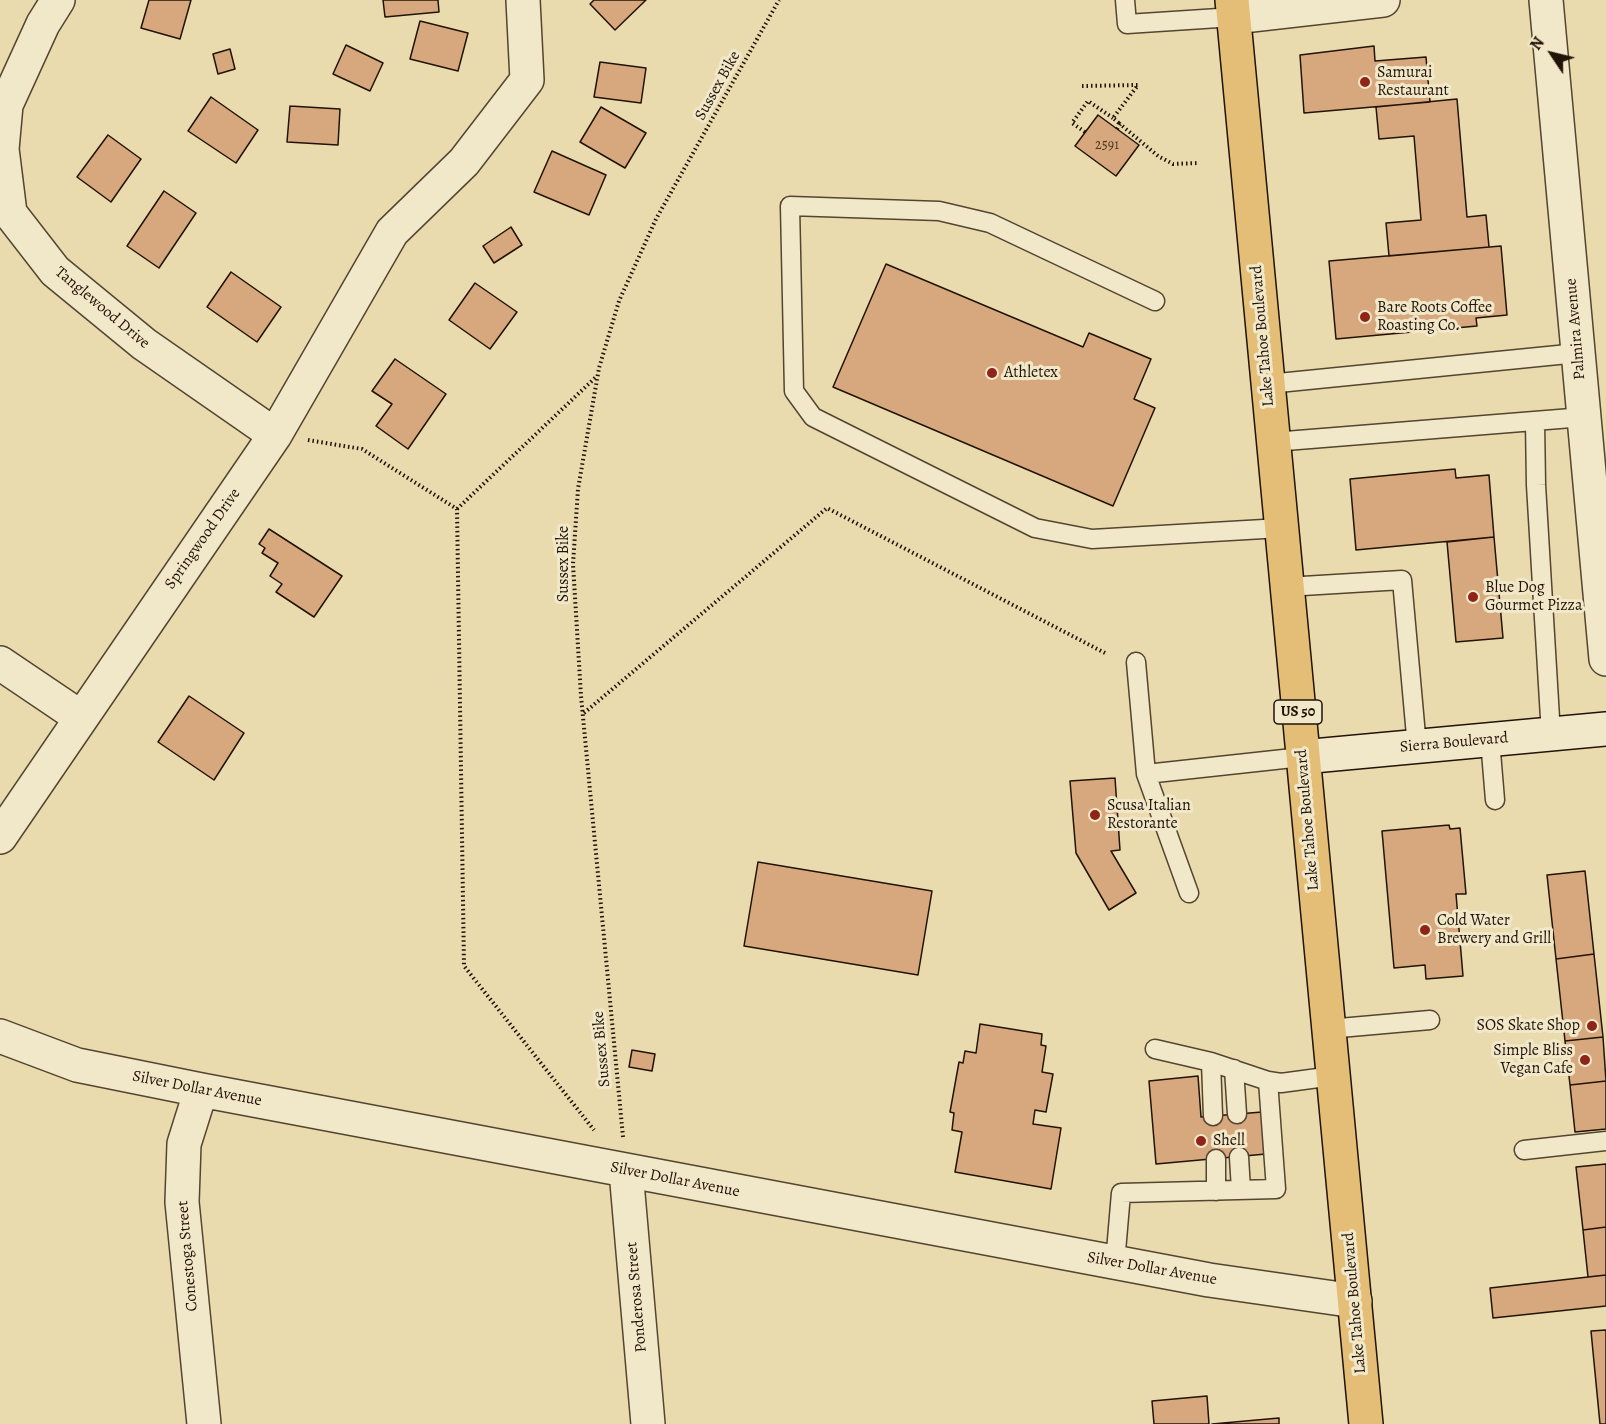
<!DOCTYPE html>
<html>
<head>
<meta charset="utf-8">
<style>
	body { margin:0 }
	#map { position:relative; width:1606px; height:1424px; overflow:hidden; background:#e9dbae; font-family:Alegreya,serif }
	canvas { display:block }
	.north { position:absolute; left:1522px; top:24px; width:60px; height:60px; -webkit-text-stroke:4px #f1e8ca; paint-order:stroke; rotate:305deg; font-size:16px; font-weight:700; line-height:24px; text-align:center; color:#211306 }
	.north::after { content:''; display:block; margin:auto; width:21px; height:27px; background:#211306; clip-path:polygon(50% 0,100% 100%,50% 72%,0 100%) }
</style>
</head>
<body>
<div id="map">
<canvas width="1606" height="1424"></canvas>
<div class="north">N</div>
</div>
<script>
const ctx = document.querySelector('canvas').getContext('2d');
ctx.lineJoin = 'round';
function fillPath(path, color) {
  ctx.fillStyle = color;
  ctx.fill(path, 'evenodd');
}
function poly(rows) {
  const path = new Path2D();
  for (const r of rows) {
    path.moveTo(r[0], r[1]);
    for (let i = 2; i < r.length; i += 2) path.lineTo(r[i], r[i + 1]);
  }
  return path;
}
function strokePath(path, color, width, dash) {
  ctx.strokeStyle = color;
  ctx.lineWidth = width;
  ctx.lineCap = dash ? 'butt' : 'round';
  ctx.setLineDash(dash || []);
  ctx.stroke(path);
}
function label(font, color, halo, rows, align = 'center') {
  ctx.font = font + ' Alegreya,serif';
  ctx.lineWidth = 6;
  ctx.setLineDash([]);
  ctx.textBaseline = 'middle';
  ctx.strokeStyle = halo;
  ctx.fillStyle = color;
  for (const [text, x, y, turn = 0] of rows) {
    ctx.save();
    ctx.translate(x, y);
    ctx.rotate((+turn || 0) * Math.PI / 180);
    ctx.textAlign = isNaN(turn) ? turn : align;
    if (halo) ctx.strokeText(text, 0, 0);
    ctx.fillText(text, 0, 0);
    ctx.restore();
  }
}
const building = poly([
	[149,0,191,0,180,39,141,28,149,0],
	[383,0,438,0,439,12,385,17,383,0],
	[594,0,646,0,615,30,590,4,594,0],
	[420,21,468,33,458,71,410,59,420,21],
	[346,45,383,63,370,91,333,74,346,45],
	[1374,46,1375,61,1426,57,1430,102,1304,113,1300,55,1374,46],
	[230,49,235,69,218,74,213,54,230,49],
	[600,62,646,68,641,103,594,97,600,62],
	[211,97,258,130,236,163,188,131,211,97],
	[1457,99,1467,217,1486,215,1489,247,1389,256,1386,223,1421,220,1414,136,1379,139,1376,107,1457,99],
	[290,106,340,109,338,145,287,142,290,106],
	[601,107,646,133,625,168,580,142,601,107],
	[1098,115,1139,145,1116,176,1075,146,1098,115],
	[108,135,141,159,111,202,77,177,108,135],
	[552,151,606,175,589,215,534,192,552,151],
	[164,191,196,213,159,268,127,246,164,191],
	[511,227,522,245,494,263,483,246,511,227],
	[1501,246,1507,315,1476,318,1477,326,1336,339,1329,261,1501,246],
	[886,264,1083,347,1089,333,1151,359,1134,399,1155,408,1113,506,833,387,886,264],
	[231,272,281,307,257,342,207,307,231,272],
	[475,283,517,312,490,349,449,320,475,283],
	[395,359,446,394,408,449,376,426,392,404,372,391,395,359],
	[1455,469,1456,478,1489,475,1494,537,1356,550,1350,479,1455,469],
	[269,529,342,576,314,617,276,592,282,584,270,576,278,563,262,553,265,548,259,544,269,529],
	[1494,537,1503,638,1456,642,1447,542,1494,537],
	[189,696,244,733,214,780,158,742,189,696],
	[1115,778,1120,850,1111,851,1136,893,1109,910,1076,853,1070,781,1115,778],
	[1449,825,1450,829,1460,828,1466,894,1456,894,1463,976,1426,979,1425,965,1394,968,1382,831,1449,825],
	[758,862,932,891,918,975,744,946,758,862],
	[1585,871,1594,954,1556,959,1547,875,1585,871],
	[1594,954,1603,1037,1565,1041,1556,959,1594,954],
	[980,1024,1042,1034,1041,1045,1046,1046,1042,1072,1053,1074,1046,1112,1035,1110,1033,1124,1061,1128,1051,1189,955,1172,962,1132,952,1130,954,1113,950,1112,959,1062,963,1063,965,1051,976,1053,980,1024],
	[1603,1037,1606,1081,1570,1085,1565,1041,1603,1037],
	[632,1050,655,1054,652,1071,629,1067,632,1050],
	[1198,1076,1201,1117,1262,1112,1266,1154,1156,1164,1149,1081,1198,1076],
	[1606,1081,1606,1129,1575,1132,1570,1085,1606,1081],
	[1606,1164,1606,1227,1583,1230,1576,1167,1606,1164],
	[1606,1227,1606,1275,1588,1277,1583,1230,1606,1227],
	[1606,1275,1606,1306,1493,1318,1490,1288,1606,1275],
	[1606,1330,1606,1424,1600,1424,1591,1331,1606,1330],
	[1207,1396,1209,1424,1154,1424,1152,1401,1207,1396],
	[1279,1418,1279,1424,1212,1424,1279,1418]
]);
fillPath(building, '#d7a87d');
strokePath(building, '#211306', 1.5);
const lane = poly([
	[1125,0,1127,24,1234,17],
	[1155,301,990,223,939,211,790,206,794,391,813,417,1035,528,1092,539,1281,528],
	[1268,384,1578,353],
	[1535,422,1536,485,1551,735],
	[1273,442,1584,417],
	[1286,587,1402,580,1417,747],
	[1136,662,1146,774,1189,893],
	[1490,740,1495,800],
	[1146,774,1302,757],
	[1328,1029,1430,1020],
	[1155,1049,1211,1062,1268,1081,1281,1083,1333,1076],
	[1211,1062,1213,1116],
	[1234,1069,1237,1114],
	[1524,1150,1606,1141],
	[1239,1157,1241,1190],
	[1216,1159,1216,1191],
	[1115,1263,1121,1193,1276,1189,1268,1081]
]);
const street = poly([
	[58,0,43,24,6,105,2,149,10,213,55,271,144,344,275,435],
	[1546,0,1606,659],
	[1234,17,1383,0],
	[0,663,80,717],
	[0,837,275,435,392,232,464,162,527,80,523,0],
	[0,1036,77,1065,201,1090,1209,1280,1355,1301],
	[201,1090,184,1144,182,1202,204,1424],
	[626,1171,648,1424]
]);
const secondary = poly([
	[1302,757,1606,729]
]);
const highway = poly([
	[1232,0,1366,1424]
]);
strokePath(lane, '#534530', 21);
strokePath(street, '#534530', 36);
strokePath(secondary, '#211306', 36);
strokePath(highway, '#211306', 36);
strokePath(poly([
	[1082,86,1138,85,1113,118,1120,124],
	[1117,129,1120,124,1158,156,1173,164,1199,163],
	[1085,132,1072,123,1088,101,1113,118],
	[308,440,362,449,457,509,464,966,594,1130],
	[457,509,597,376],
	[584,713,827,508,1105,653],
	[623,1137,581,696,573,564,578,489,599,368,619,301,656,219,779,0]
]), '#211306', 4, [1.5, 3]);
strokePath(lane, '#f1e8ca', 18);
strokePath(street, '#f1e8ca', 33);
strokePath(secondary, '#f1e8ca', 33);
strokePath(highway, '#e4be77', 33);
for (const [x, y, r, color] of [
	[1365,82,6,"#8f2418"],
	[1365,317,6,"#8f2418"],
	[992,373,6,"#8f2418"],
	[1473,597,6,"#8f2418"],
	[1095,815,6,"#8f2418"],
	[1425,930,6,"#8f2418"],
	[1592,1026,6,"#8f2418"],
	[1585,1060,6,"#8f2418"],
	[1201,1141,6,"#8f2418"]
]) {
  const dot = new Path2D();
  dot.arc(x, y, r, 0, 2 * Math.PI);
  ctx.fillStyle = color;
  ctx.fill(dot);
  strokePath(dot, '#f1e8ca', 2);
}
label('14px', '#4e3824', null, [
	["2591",1107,146]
]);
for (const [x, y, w] of [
	[1298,712,48]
]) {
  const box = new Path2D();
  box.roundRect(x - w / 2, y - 12, w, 24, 4.5);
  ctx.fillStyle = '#f1e8ca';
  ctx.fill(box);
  strokePath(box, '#211306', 1.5);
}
label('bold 15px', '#211306', null, [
	["US 50",1298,712]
]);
label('16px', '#211306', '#f1e8ca', [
	["Samurai",1377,73],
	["Restaurant",1377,91],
	["Bare Roots Coffee",1377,308],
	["Roasting Co.",1377,326],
	["Athletex",1004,373],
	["Blue Dog",1485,588],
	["Gourmet Pizza",1485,606],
	["Scusa Italian",1107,806],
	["Restorante",1107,824],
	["Cold Water",1437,921],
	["Brewery and Grill",1437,939],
	["SOS Skate Shop",1580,1026,"right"],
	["Simple Bliss",1573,1051,"right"],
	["Vegan Cafe",1573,1069,"right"],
	["Shell",1213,1141]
], 'left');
label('16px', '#211306', '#f1e8ca', [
	["Sussex Bike",718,86,-61],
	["Tanglewood Drive",102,308,40],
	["Palmira Avenue",1576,329,-95],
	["Lake Tahoe Boulevard",1263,336,-95],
	["Springwood Drive",203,539,-55],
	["Sussex Bike",564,564,-90],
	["Sierra Boulevard",1454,743,-5],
	["Lake Tahoe Boulevard",1308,820,-95],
	["Sussex Bike",602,1049,-95],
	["Silver Dollar Avenue",197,1089,11],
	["Silver Dollar Avenue",675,1180,11],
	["Conestoga Street",188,1256,-95],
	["Silver Dollar Avenue",1152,1269,10],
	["Ponderosa Street",637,1297,-95],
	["Lake Tahoe Boulevard",1355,1303,-95]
]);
</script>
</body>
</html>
